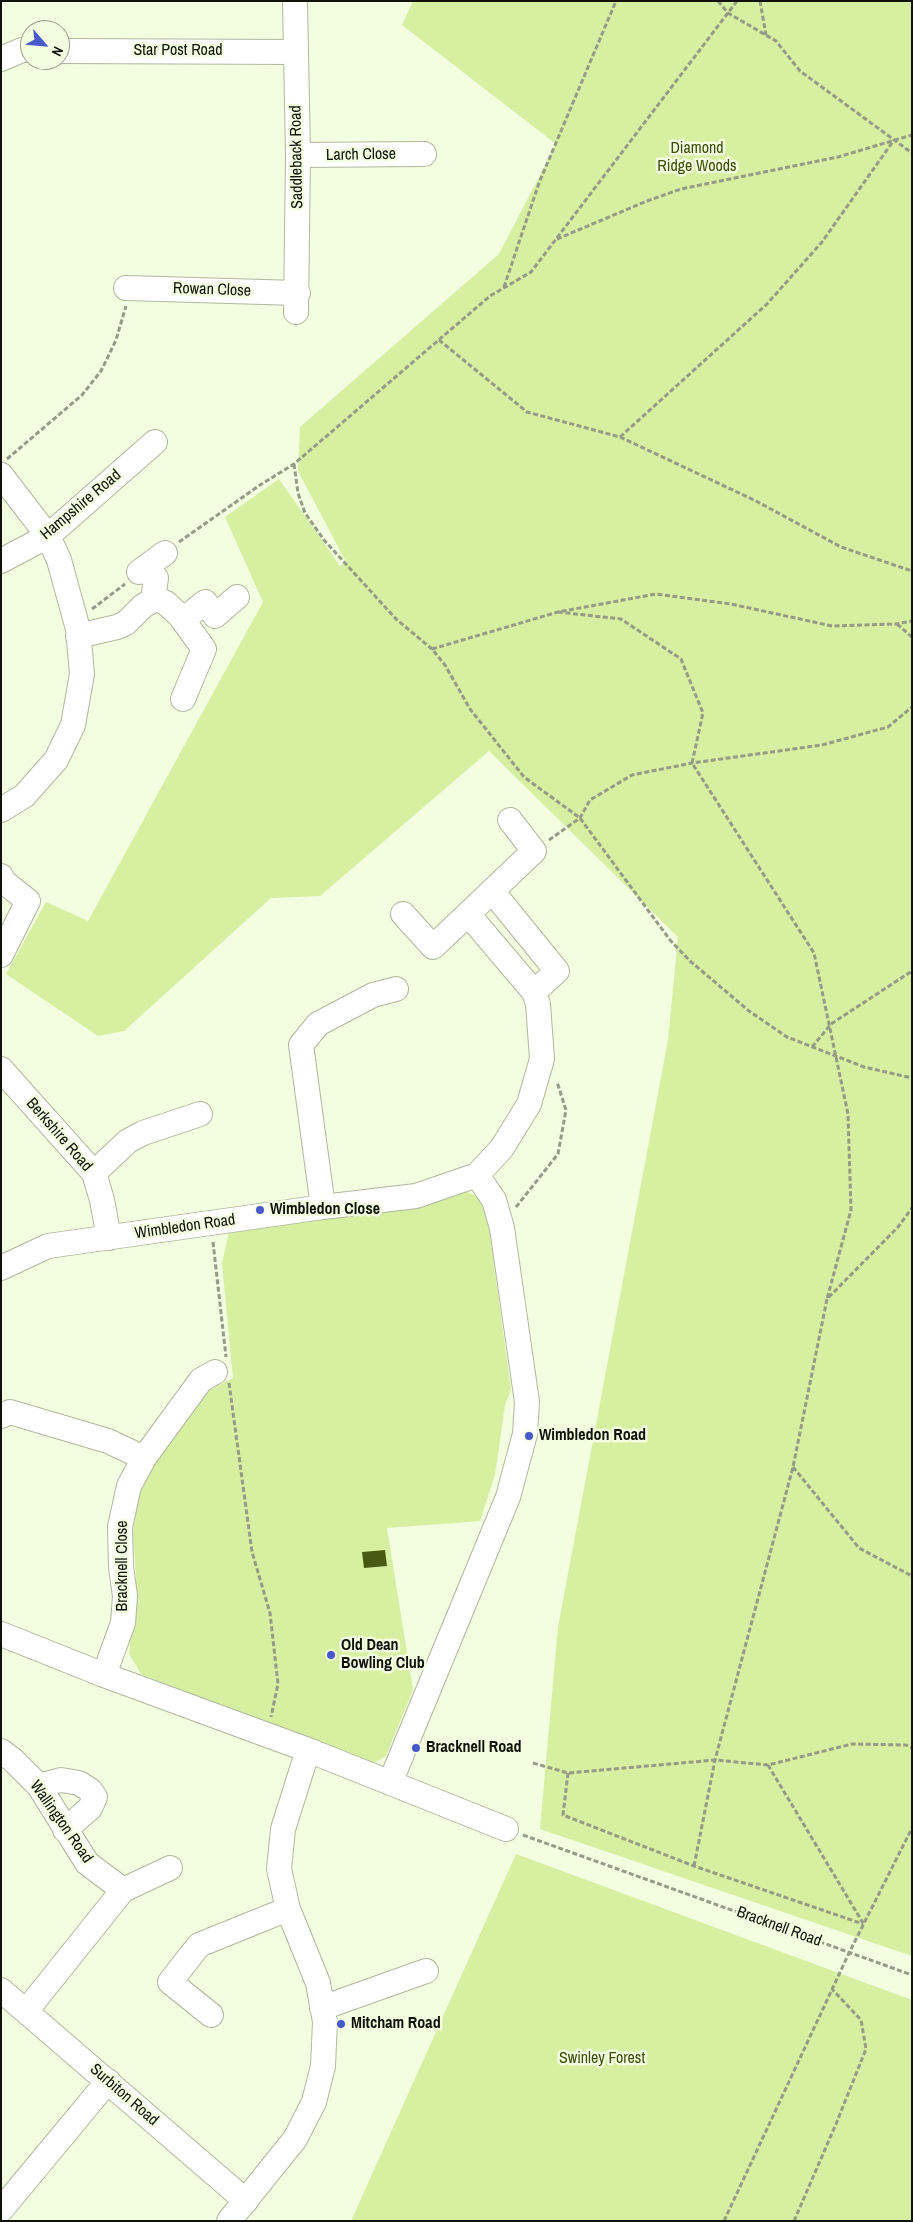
<!DOCTYPE html>
<html>
<head>
<meta charset="utf-8">
<style>
	body { margin:0 }
	#map { position:relative; width:913px; height:2222px; overflow:hidden; background:#f3fde0; font-family:"Archivo Narrow",sans-serif }
	canvas { display:block }
	.frame { position:absolute; inset:0; border:2px solid #0f1209; pointer-events:none }
	.north { position:absolute; left:20px; top:20px; width:50px; height:50px; box-sizing:border-box; background:#f3fde0; border:1px solid #989f8a; border-radius:50%; rotate:117deg; font-size:14px; font-weight:700; line-height:20px; text-align:center; color:#0f1209 }
	.north::after { content:''; display:block; margin:auto; width:18px; height:22px; background:#4a58cd; clip-path:polygon(50% 0,100% 100%,50% 72%,0 100%) }
</style>
</head>
<body>
<div id="map">
<canvas width="913" height="2222"></canvas>
<div class="frame"></div>
<div class="north">N</div>
</div>
<script>
const ctx = document.querySelector('canvas').getContext('2d');
ctx.lineJoin = 'round';
function fillPath(path, color) {
  ctx.fillStyle = color;
  ctx.fill(path, 'evenodd');
}
function poly(rows) {
  const path = new Path2D();
  for (const r of rows) {
    path.moveTo(r[0], r[1]);
    for (let i = 2; i < r.length; i += 2) path.lineTo(r[i], r[i + 1]);
  }
  return path;
}
function strokePath(path, color, width, dash) {
  ctx.strokeStyle = color;
  ctx.lineWidth = width;
  ctx.lineCap = dash ? 'butt' : 'round';
  ctx.setLineDash(dash || []);
  ctx.stroke(path);
}
function label(font, color, halo, rows, align = 'center') {
  ctx.font = font + ' "Archivo Narrow",sans-serif';
  ctx.lineWidth = 5;
  ctx.setLineDash([]);
  ctx.textBaseline = 'middle';
  ctx.strokeStyle = halo;
  ctx.fillStyle = color;
  for (const [text, x, y, turn = 0] of rows) {
    ctx.save();
    ctx.translate(x, y);
    ctx.rotate((+turn || 0) * Math.PI / 180);
    ctx.textAlign = isNaN(turn) ? turn : align;
    if (halo) ctx.strokeText(text, 0, 0);
    ctx.fillText(text, 0, 0);
    ctx.restore();
  }
}
fillPath(poly([
	[413,1,912,1,912,1956,540,1829,558,1627,668,1040,678,937,489,751,320,896,271,898,124,1031,98,1036,6,974,46,902,88,921,263,602,225,517,279,479,340,566,346,562,298,471,300,427,499,254,556,144,402,25],
	[465,1191,480,1198,487,1212,511,1390,505,1405,495,1475,480,1521,387,1528,413,1690,386,1756,374,1763,271,1726,141,1674,129,1654,136,1577,133,1533,138,1496,148,1472,208,1391,233,1378,222,1263,229,1232],
	[516,1854,912,2000,912,2221,351,2221]
]), '#d6efa1');
fillPath(poly([
	[385,1550,387,1566,364,1568,362,1552]
]), '#485a12');
const minor = poly([
	[295,1,298,155,296,312],
	[60,51,295,52],
	[1,59,22,50,30,50],
	[298,155,424,154],
	[126,288,298,293],
	[1,475,48,536,59,560,78,629,82,674,73,725,56,760,24,796,1,810],
	[1,561,48,536,155,442],
	[146,567,156,578,153,600],
	[139,572,165,553],
	[183,620,205,602,215,616,237,597],
	[78,636,117,627,126,623,143,606,153,600,159,600,166,603,180,616,204,649,183,699],
	[1,876,3,881,28,901,1,955],
	[492,891,534,851,510,820],
	[403,914,433,947,468,914],
	[1,1069,94,1173,102,1200,109,1238],
	[94,1173,128,1141,143,1133,200,1114],
	[477,1175,502,1148,529,1104,542,1059,538,1004,534,992,468,914,492,891,557,971,534,992],
	[323,1207,301,1045,318,1024,373,995,396,989],
	[1,1268,48,1246,323,1207,416,1196,477,1175,494,1200,502,1228,527,1402,525,1434,508,1497,390,1783],
	[1,1416,10,1412,108,1441,144,1458],
	[1,1634,104,1675,308,1750,506,1829],
	[104,1675,123,1623,125,1596,121,1567,120,1527,129,1486,144,1458,201,1380,215,1372],
	[1,1751,13,1760,39,1786,87,1863,123,1890],
	[39,1786,61,1780,79,1783,90,1790,95,1797,90,1808,65,1830],
	[1,1990,246,2201],
	[322,2008,426,1971],
	[27,2010,123,1890,170,1868],
	[211,2015,170,1982,199,1945,288,1909],
	[1,2210,108,2081],
	[229,2221,295,2139,314,2102,323,2066,325,2022,318,1983,288,1909,279,1869,283,1829,308,1750]
]);
strokePath(minor, '#afb89d', 26);
strokePath(poly([
	[718,1,728,13,776,41,800,71,912,153],
	[760,1,766,35],
	[557,239,647,201,681,189,838,157,912,135],
	[504,287,539,183,616,1],
	[439,340,527,412,620,437,756,501,841,547,912,571],
	[620,437,767,304,822,242,894,140],
	[7,459,82,395,101,371,116,340,126,306],
	[294,464,298,493,305,513,324,540,396,619,432,649,445,665,470,709,524,777,580,818,670,940,690,961,749,1011,787,1037,864,1067,912,1078],
	[179,542,260,485,294,464,490,296,531,272,737,1],
	[92,609,125,584],
	[558,612,621,619,681,659,703,713,692,763,814,953,848,1114,851,1210,827,1299],
	[897,624,912,637],
	[432,649,558,612,656,594,731,604,832,626,896,624,912,621],
	[549,840,580,818,590,800,632,775,692,763,822,745,888,727,912,707],
	[812,1047,831,1024,912,971],
	[516,1207,558,1154,566,1110,557,1082],
	[213,1242,226,1357],
	[229,1383,252,1552,270,1613,278,1684,271,1717],
	[793,1467,859,1548,912,1576],
	[533,1763,568,1773,715,1760,768,1765,852,1744,906,1745,912,1748],
	[768,1765,863,1923],
	[568,1773,563,1815,694,1866,863,1924],
	[523,1835,912,1975],
	[694,1866,715,1760,793,1467,827,1299,898,1227,912,1208],
	[724,2221,849,1953,912,1828],
	[794,2221,836,2124,866,2049,861,2020,832,1989]
]), '#949b86', 3, [5, 2.5]);
strokePath(minor, '#fff', 24);
for (const [x, y, r, color] of [
	[260,1210,5,"#4a58cd"],
	[529,1436,5,"#4a58cd"],
	[331,1655,5,"#4a58cd"],
	[416,1748,5,"#4a58cd"],
	[341,2024,5,"#4a58cd"]
]) {
  const dot = new Path2D();
  dot.arc(x, y, r, 0, 2 * Math.PI);
  ctx.fillStyle = color;
  ctx.fill(dot);
  strokePath(dot, '#f3fde0', 2);
}
label('16px', '#0f1209', '#f3fde0', [
	["Star Post Road",178,51],
	["Larch Close",361,155,-1],
	["Saddleback Road",297,157,-91],
	["Rowan Close",212,290,2],
	["Hampshire Road",81,505,-40],
	["Berkshire Road",59,1135,49],
	["Wimbledon Road",185,1227,-8],
	["Bracknell Close",123,1566,-90],
	["Wallington Road",61,1822,55],
	["Bracknell Road",779,1927,20],
	["Surbiton Road",124,2095,41]
]);
label('16px', '#3c4d07', '#f3fde0', [
	["Diamond",697,149],
	["Ridge Woods",697,167],
	["Swinley Forest",602,2059]
]);
label('bold 16px', '#0f1209', '#f3fde0', [
	["Wimbledon Close",270,1210],
	["Wimbledon Road",539,1436],
	["Old Dean",341,1646],
	["Bowling Club",341,1664],
	["Bracknell Road",426,1748],
	["Mitcham Road",351,2024]
], 'left');
</script>
</body>
</html>
